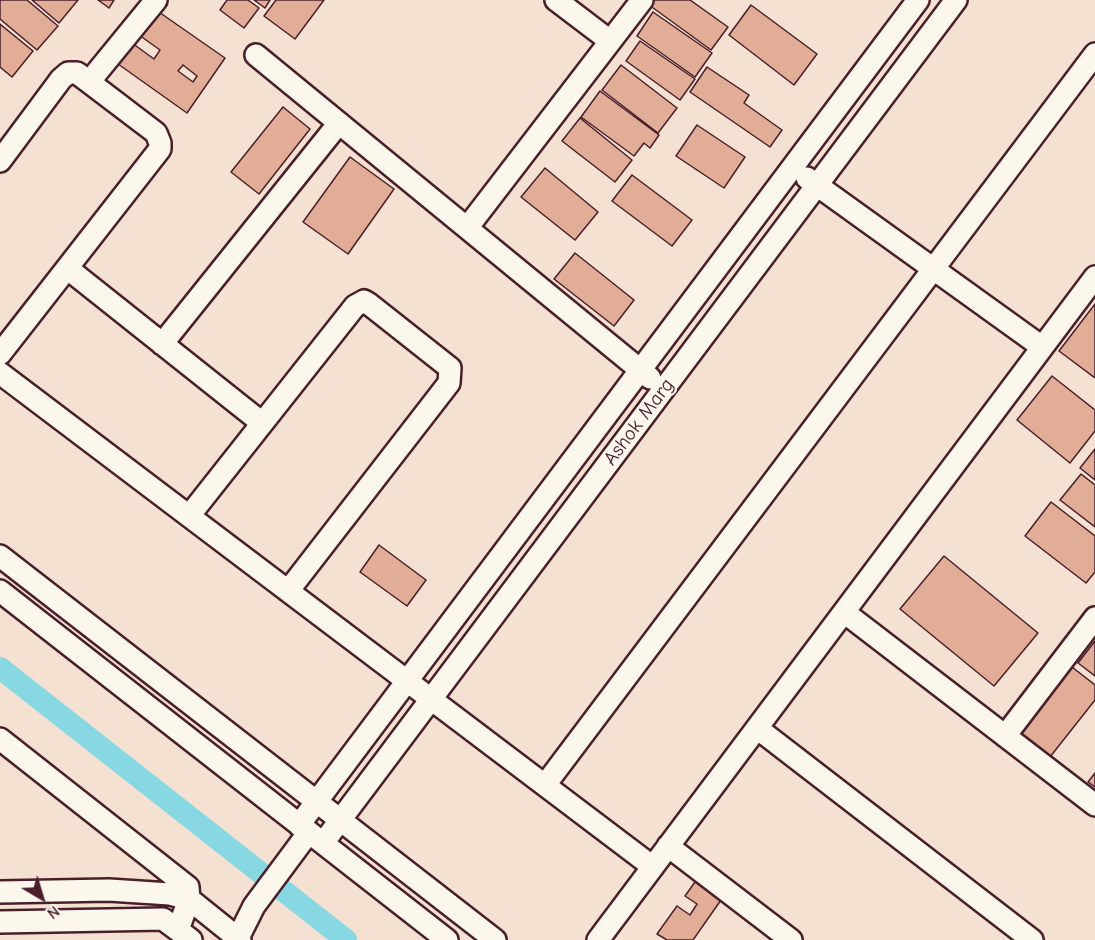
<!DOCTYPE html>
<html>
<head>
<meta charset="utf-8">
<style>
	body { margin:0 }
	#map { position:relative; width:1095px; height:940px; overflow:hidden; background:#f4e1d2; font-family:"Comic Neue",sans-serif }
	canvas { display:block }
	.north { position:absolute; left:12px; top:868px; width:60px; height:60px; -webkit-text-stroke:4px #fbf7ec; paint-order:stroke; rotate:142deg; font-size:16px; font-weight:700; line-height:24px; text-align:center; color:#4a1f2b }
	.north::after { content:''; display:block; margin:auto; width:21px; height:27px; background:#4a1f2b; clip-path:polygon(50% 0,100% 100%,50% 72%,0 100%) }
</style>
</head>
<body>
<div id="map">
<canvas width="1095" height="940"></canvas>
<div class="north">N</div>
</div>
<script>
const ctx = document.querySelector('canvas').getContext('2d');
ctx.lineJoin = 'round';
function poly(rows) {
  const path = new Path2D();
  for (const r of rows) {
    path.moveTo(r[0], r[1]);
    for (let i = 2; i < r.length; i += 2) path.lineTo(r[i], r[i + 1]);
  }
  return path;
}
function strokePath(path, color, width, dash) {
  ctx.strokeStyle = color;
  ctx.lineWidth = width;
  ctx.lineCap = dash ? 'butt' : 'round';
  ctx.setLineDash(dash || []);
  ctx.stroke(path);
}
function fillPath(path, color) {
  ctx.fillStyle = color;
  ctx.fill(path, 'evenodd');
}
function label(font, color, halo, rows, align = 'center') {
  ctx.font = font + ' "Comic Neue",sans-serif';
  ctx.lineWidth = 4.5;
  ctx.setLineDash([]);
  ctx.textBaseline = 'middle';
  ctx.strokeStyle = halo;
  ctx.fillStyle = color;
  for (const [text, x, y, turn = 0] of rows) {
    ctx.save();
    ctx.translate(x, y);
    ctx.rotate((+turn || 0) * Math.PI / 180);
    ctx.textAlign = isNaN(turn) ? turn : align;
    if (halo) ctx.strokeText(text, 0, 0);
    ctx.fillText(text, 0, 0);
    ctx.restore();
  }
}
strokePath(poly([
	[0,668,346,940]
]), '#87d8e2', 22);
const building = poly([
	[0,0,27,0,58,26,37,50,0,19,0,0],
	[32,0,78,0,59,23,32,0],
	[98,0,114,0,109,8,98,0],
	[227,0,248,0,259,8,244,28,220,10,227,0],
	[254,0,270,0,265,8,254,0],
	[276,0,324,0,295,39,264,16,276,0],
	[647,0,690,0,728,27,711,50,645,2,647,0],
	[751,5,817,54,794,85,729,35,751,5],
	[156,10,225,58,187,113,118,64,132,43,154,59,160,50,139,35,156,10],
	[183,65,197,76,193,82,178,71,183,65],
	[653,12,712,53,695,77,637,36,653,12],
	[0,24,33,51,12,77,0,67,0,24],
	[640,41,695,79,680,100,626,61,640,41],
	[621,65,677,108,658,133,602,90,621,65],
	[707,67,749,95,744,103,782,130,770,147,690,92,707,67],
	[600,91,659,135,650,148,644,143,634,156,581,117,600,91],
	[283,107,310,129,259,194,231,172,283,107],
	[580,118,632,160,615,182,562,141,580,118],
	[697,125,745,157,724,188,676,156,697,125],
	[350,157,394,189,348,254,303,222,350,157],
	[545,168,598,212,575,240,521,197,545,168],
	[632,175,692,220,672,246,612,201,632,175],
	[575,253,634,300,614,326,554,279,575,253],
	[1095,304,1095,378,1059,351,1095,304],
	[1052,376,1095,410,1095,431,1070,463,1017,420,1052,376],
	[1095,449,1095,480,1080,468,1095,449],
	[1081,474,1095,485,1095,527,1060,500,1081,474],
	[1051,502,1095,536,1095,572,1086,583,1025,536,1051,502],
	[379,545,426,580,407,606,360,572,379,545],
	[944,556,1038,633,994,686,900,609,944,556],
	[1095,641,1095,676,1078,663,1095,641],
	[1072,667,1095,685,1095,700,1050,757,1020,734,1072,667],
	[1095,773,1095,787,1088,782,1095,773],
	[695,882,721,900,693,940,667,940,657,934,677,906,690,915,697,904,685,896,695,882]
]);
fillPath(building, '#e2ad96');
strokePath(building, '#4a1f2b', 1.5);
const minor = poly([
	[556,0,610,41],
	[256,55,650,378],
	[89,82,156,0],
	[0,161,61,79,68,73,77,73,89,82,156,133,160,143,160,149,0,354],
	[807,178,1042,347],
	[467,228,642,0],
	[67,268,262,423],
	[162,344,339,123],
	[0,373,653,867],
	[189,516,355,306,364,301,369,304,450,368,449,383,288,591],
	[0,556,495,940],
	[0,591,447,940],
	[844,612,1095,805],
	[757,728,1032,940],
	[1005,736,1095,618],
	[0,739,188,887,189,899,178,930],
	[545,785,1095,54],
	[299,825,918,0],
	[323,843,956,0],
	[668,846,791,940],
	[0,892,109,890,170,894,189,899,240,940],
	[0,922,163,919,191,940],
	[237,940,254,906,309,832],
	[598,940,1095,277]
]);
strokePath(minor, '#4a1f2b', 26);
strokePath(minor, '#fbf7ec', 21);
label('20px', '#4a1f2b', '#fbf7ec', [
	["Ashok Marg",639,422,-53]
]);
</script>
</body>
</html>
